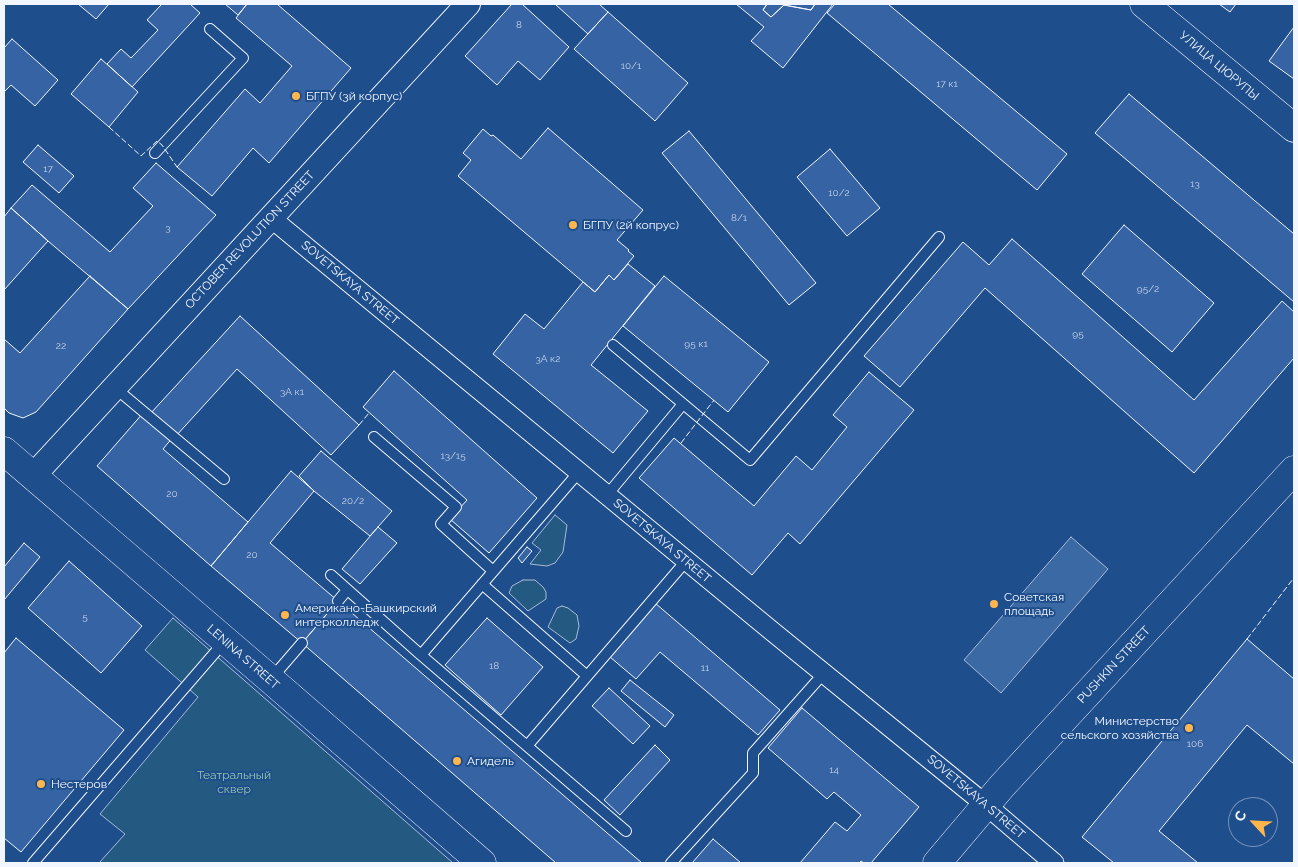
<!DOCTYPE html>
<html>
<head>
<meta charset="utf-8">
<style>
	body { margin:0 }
	#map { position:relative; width:1298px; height:867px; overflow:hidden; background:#1f4e8c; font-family:Raleway,sans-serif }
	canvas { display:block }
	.frame { position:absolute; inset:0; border:5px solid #f2f6ff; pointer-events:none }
	.north { position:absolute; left:1228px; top:797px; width:50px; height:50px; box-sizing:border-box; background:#1f4e8c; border:1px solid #7391ba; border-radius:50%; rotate:295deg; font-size:14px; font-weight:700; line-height:20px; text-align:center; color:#f2f6ff }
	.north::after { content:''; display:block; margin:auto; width:18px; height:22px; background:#ffb74d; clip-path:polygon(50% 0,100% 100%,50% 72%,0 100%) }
</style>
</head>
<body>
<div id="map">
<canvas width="1298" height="867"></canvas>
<div class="frame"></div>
<div class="north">С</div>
</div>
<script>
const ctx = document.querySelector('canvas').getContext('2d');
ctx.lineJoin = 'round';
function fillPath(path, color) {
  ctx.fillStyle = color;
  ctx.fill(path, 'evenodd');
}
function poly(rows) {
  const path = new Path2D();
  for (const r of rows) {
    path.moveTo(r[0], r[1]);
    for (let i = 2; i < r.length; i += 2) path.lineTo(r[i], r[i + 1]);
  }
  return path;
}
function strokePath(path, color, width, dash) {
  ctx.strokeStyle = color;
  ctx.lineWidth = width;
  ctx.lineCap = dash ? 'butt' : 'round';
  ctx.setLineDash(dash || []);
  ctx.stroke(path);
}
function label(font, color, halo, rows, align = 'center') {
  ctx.font = font + ' Raleway,sans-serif';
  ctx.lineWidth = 4;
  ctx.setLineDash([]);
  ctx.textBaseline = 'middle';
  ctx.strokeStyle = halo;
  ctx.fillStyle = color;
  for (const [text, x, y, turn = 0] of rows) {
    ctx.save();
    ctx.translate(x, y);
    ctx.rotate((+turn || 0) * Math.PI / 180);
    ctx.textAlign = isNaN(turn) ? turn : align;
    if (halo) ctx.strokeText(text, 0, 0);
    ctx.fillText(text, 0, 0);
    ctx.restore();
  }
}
const green = poly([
	[555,515,567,525,563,552,555,563,547,566,530,564,541,550,532,543,555,515],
	[523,580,535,580,543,587,546,592,546,599,528,611,509,593,512,586,523,580],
	[562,606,568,608,577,615,579,626,576,639,570,643,548,627,557,608,562,606],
	[173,618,453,863,99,863,125,834,100,814,198,697,145,650,173,618]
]);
fillPath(green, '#245a82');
strokePath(green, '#a8bbd7', 1);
const water = poly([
	[1071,537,1108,569,1001,693,964,660,1071,537]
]);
fillPath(water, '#3b69a3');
strokePath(water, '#a8bbd7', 1);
const building = poly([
	[78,4,109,4,96,19,78,4],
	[162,4,190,4,200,13,132,87,107,64,121,49,131,58,158,30,147,20,162,4],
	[225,4,247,4,238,15,225,4],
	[247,4,277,4,351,68,269,163,253,148,212,196,177,167,245,89,260,103,292,66,236,18,247,4],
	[512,4,522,4,569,47,540,80,518,61,497,85,465,56,512,4],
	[555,4,599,4,608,12,588,34,555,4],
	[736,4,767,4,763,10,771,17,784,5,811,10,815,4,833,4,783,68,751,41,764,27,736,4],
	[767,4,815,4,811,10,784,5,771,17,763,10,767,4],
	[835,4,888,4,1067,154,1037,190,827,13,835,4],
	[1219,4,1236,4,1230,12,1219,4],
	[608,12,688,83,655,121,574,49,608,12],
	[1294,27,1294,79,1269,61,1294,27],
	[12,39,58,80,35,106,11,85,4,92,4,48,12,39],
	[101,59,138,92,109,127,71,94,101,59],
	[1129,94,1294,234,1294,302,1095,133,1129,94],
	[548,128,643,210,617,240,629,250,628,251,634,256,614,280,609,275,595,292,458,176,471,160,463,153,483,129,491,136,493,135,521,159,548,128],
	[689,131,816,283,789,305,662,153,689,131],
	[38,145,74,176,59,193,23,162,38,145],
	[830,149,880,208,847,236,797,177,830,149],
	[156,163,216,215,128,309,48,241,11,208,32,185,110,252,153,206,133,188,156,163],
	[11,208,48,241,4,290,4,217,11,208],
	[1124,225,1214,303,1172,352,1082,274,1124,225],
	[1012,239,1194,400,1282,301,1294,312,1294,358,1194,473,985,288,900,387,864,356,963,242,989,265,1012,239],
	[628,264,655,286,591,365,648,411,613,453,493,354,525,314,544,329,583,282,595,292,609,275,614,280,628,264],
	[90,276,128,309,36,412,23,418,9,413,4,408,4,339,20,353,90,276],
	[664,276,769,362,728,412,623,326,664,276],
	[240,316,359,425,331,455,237,369,175,437,150,414,240,316],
	[394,371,537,498,489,553,450,519,467,500,363,407,394,371],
	[869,372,914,410,800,544,788,533,752,575,639,478,674,438,754,506,796,456,812,470,847,427,833,415,869,372],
	[144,412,173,437,163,449,248,522,211,566,97,466,144,412],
	[321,451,392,511,370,536,314,491,299,476,321,451],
	[291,471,314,491,270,543,338,601,302,643,211,566,291,471],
	[378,527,397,543,360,584,342,569,378,527],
	[24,543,40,557,4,600,4,567,24,543],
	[527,547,532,551,522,563,518,558,527,547],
	[69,561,142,626,101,673,28,608,69,561],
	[338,601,642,863,556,863,302,643,338,601],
	[655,603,780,710,758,735,660,652,636,679,610,657,655,603],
	[487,618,543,667,501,715,445,665,487,618],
	[16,638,124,730,21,852,4,838,4,653,16,638],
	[1247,639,1294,679,1294,764,1247,725,1159,831,1198,863,1114,863,1082,837,1247,639],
	[630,680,674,715,665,727,621,691,630,680],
	[609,688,650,726,633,744,592,706,609,688],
	[802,708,919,807,871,863,864,863,861,861,859,863,800,863,835,822,847,831,861,815,834,792,827,799,768,748,802,708],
	[655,745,670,760,620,815,604,800,655,745],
	[713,839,741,863,692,863,713,839]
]);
fillPath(building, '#3563a3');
strokePath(building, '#f2f6ff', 1);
const service = poly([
	[155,153,243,58,210,29],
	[613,345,750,460,939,237],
	[114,387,224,479],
	[374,437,456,507,441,524,493,571],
	[607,495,683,404],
	[331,575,421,655,579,472],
	[482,584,587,676],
	[338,601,347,590],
	[421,655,626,831],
	[271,679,302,643],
	[527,746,686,561],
	[33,863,225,641],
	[671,863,753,773,753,753,824,673]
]);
const minor = poly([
	[271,218,773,632,986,805,1054,863]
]);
const tertiary = poly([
	[33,476,468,4]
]);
const secondary = poly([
	[1144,4,1294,128],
	[4,451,270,679,482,863],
	[937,863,1002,786,1294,470]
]);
strokePath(service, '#f2f6ff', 12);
strokePath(minor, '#f2f6ff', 21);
strokePath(tertiary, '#f2f6ff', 26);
strokePath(secondary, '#f2f6ff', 29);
strokePath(service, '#1f4e8c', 10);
strokePath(minor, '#1f4e8c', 19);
strokePath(tertiary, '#1f4e8c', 24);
strokePath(secondary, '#1f4e8c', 28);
strokePath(poly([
	[109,127,141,156,157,141,162,145,177,167],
	[359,425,369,413],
	[681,443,714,400],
	[1247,639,1293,579]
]), '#f2f6ff', 1, [6, 2.5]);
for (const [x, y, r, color] of [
	[296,96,5,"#ffb74d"],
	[573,225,5,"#ffb74d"],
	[994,604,5,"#ffb74d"],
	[285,615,5,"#ffb74d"],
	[1189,728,5,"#ffb74d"],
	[457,761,5,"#ffb74d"],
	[41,784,5,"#ffb74d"]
]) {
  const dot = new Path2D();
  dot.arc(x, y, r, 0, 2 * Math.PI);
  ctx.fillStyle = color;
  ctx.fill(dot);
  strokePath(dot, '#1f4e8c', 2);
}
label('10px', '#c3d1e8', null, [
	["8",519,25],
	["10/1",631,66],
	["17 к1",947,84],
	["17",48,169],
	["13",1195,184],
	["10/2",839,193],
	["8/1",739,218],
	["3",168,228],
	["95/2",1148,289],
	["95",1078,334],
	["95 к1",696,344],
	["22",61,346],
	["3А к2",548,359],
	["3А к1",292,392],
	["13/15",453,456],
	["20",172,494],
	["20/2",353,501],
	["20",252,555],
	["5",85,617],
	["18",494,666],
	["11",705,668],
	["106",1195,744],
	["14",834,770]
]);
label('12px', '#f2f6ff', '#1f4e8c', [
	["УЛИЦА ЦЮРУПЫ",1219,66,40],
	["OCTOBER REVOLUTION STREET",250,240,-47],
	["SOVETSKAYA STREET",350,283,40],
	["SOVETSKAYA STREET",662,541,40],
	["LENINA STREET",243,657,41],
	["PUSHKIN STREET",1114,665,-47],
	["SOVETSKAYA STREET",976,797,40]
]);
label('12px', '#f2f6ff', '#1f4e8c', [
	["БГПУ (3й корпус)",306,96],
	["БГПУ (2й копрус)",583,225],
	["Советская",1004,597],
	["площадь",1004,611],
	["Американо-Башкирский",295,608],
	["интерколледж",295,622],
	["Министерство",1179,721,"right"],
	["сельского хозяйства",1179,735,"right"],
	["Агидель",467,761],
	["Нестеров",51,784]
], 'left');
label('12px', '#97c8a6', '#1f4e8c', [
	["Театральный",234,775],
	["сквер",234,789]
]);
</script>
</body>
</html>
